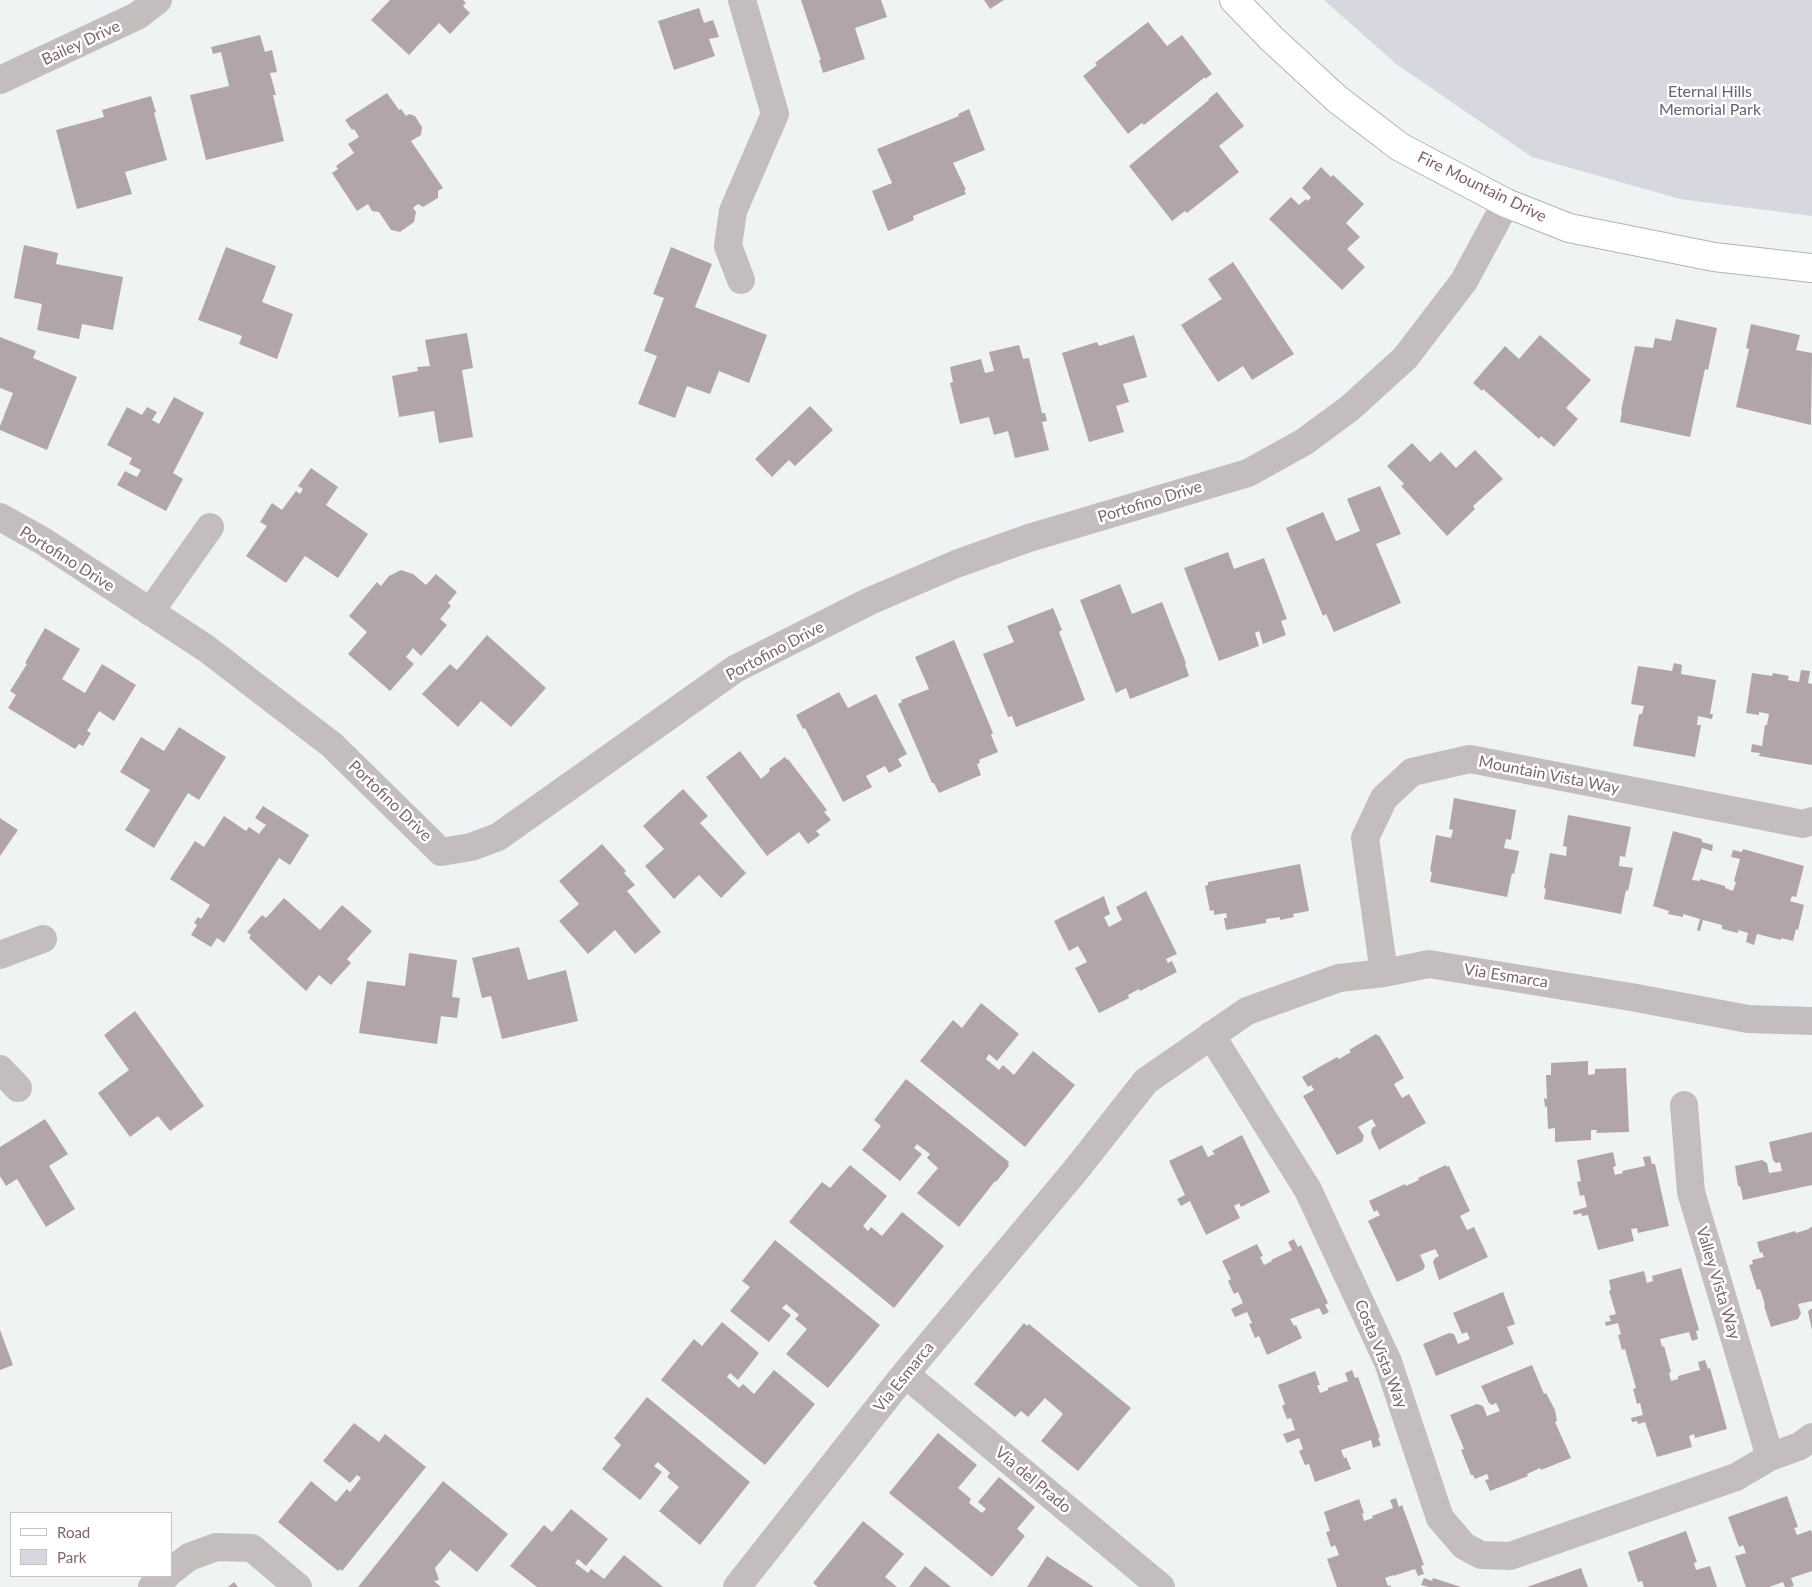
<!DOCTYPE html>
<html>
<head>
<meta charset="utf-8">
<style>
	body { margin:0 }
	#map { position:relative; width:1812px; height:1587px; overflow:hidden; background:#f0f3f4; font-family:Lato,sans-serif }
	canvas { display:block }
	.legend { position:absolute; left:10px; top:1512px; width:162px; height:65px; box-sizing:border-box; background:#fff; border:1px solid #ccc1c3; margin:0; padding:6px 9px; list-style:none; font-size:15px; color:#80656a }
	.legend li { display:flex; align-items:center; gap:10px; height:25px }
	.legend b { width:25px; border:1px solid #ccc1c3 }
</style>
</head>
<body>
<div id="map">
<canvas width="1812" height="1587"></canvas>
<ul class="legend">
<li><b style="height:6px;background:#fff"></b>Road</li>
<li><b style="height:14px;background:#d7d7e0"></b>Park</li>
</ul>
</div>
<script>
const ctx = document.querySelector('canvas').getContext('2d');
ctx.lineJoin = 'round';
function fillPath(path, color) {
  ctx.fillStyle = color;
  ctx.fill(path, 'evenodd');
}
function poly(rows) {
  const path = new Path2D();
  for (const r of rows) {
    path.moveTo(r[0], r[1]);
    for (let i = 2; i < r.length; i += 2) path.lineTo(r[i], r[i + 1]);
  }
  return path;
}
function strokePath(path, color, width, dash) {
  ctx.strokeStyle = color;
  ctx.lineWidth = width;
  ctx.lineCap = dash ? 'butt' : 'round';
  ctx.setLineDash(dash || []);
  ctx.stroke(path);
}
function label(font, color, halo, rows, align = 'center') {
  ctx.font = font + ' Lato,sans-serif';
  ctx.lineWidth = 5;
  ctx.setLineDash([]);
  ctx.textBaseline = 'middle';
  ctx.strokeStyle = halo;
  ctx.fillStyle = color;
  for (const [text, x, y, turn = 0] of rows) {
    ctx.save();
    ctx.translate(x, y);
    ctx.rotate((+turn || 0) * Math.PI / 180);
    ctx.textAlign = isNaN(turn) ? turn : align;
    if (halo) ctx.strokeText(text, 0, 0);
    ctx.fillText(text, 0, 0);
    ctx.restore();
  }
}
fillPath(poly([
	[1324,0,1812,0,1812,216,1680,199,1532,157,1396,64]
]), '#d7d7e0');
fillPath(poly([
	[390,0,463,0,466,3,463,6,470,13,450,34,439,23,409,55,371,20],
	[801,0,881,0,887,17,855,28,865,59,823,73,819,60,821,60],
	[984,0,1004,0,990,9],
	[699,8,704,23,713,20,719,37,709,39,715,56,674,70,658,21],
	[1148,22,1167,46,1182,35,1212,74,1205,79,1205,77,1144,125,1142,123,1128,134,1083,76,1097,65,1095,63],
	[260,35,265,52,272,50,277,72,270,73,276,95,273,95,284,141,206,160,190,95,229,86,221,52,213,54,211,47],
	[1217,92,1244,126,1219,146,1239,172,1187,213,1185,211,1172,221,1129,166,1209,100,1208,99],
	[387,93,399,110,401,109,406,116,409,114,415,116,422,127,421,135,411,141,443,188,438,191,438,198,423,207,418,204,413,208,416,212,414,222,400,232,391,230,379,212,372,211,368,204,357,211,332,173,338,169,336,166,354,153,348,144,359,137,354,129,352,130,345,120],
	[151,96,156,112,154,113,167,160,125,172,132,194,77,209,56,130,104,117,102,110],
	[969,109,985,150,953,163,966,190,964,190,966,194,913,216,914,220,888,231,872,191,892,183,877,149,959,116,958,114],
	[1321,167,1331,177,1333,175,1364,204,1346,223,1360,237,1347,249,1365,267,1342,290,1269,219,1291,197,1299,205,1306,199,1308,201,1311,197,1302,188],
	[24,245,58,253,56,264,123,277,113,330,82,324,79,339,37,330,42,304,14,298],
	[226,247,276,266,262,302,293,314,277,359,239,344,242,336,198,320],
	[671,247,712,264,695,307,767,335,749,383,719,371,710,394,687,386,675,418,638,404,657,356,644,351,664,298,653,294],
	[1233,262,1294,354,1252,380,1243,366,1218,382,1181,325,1222,299,1208,279],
	[1676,319,1717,328,1708,370,1705,369,1690,437,1620,422,1622,411,1621,411,1635,346,1653,348,1655,338,1671,341],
	[1751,324,1800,335,1796,350,1812,353,1811,425,1736,407,1749,349,1746,348],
	[467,333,473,368,462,370,473,437,439,443,434,411,399,417,392,376,418,371,417,367,430,366,425,340],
	[1134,335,1147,377,1123,384,1129,402,1116,406,1124,432,1089,442,1062,353,1097,342,1099,346],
	[1540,335,1591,380,1566,408,1578,419,1554,447,1541,436,1539,439,1483,389,1482,391,1473,383,1505,346,1519,359],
	[0,337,36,351,33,358,77,377,47,450,0,430,0,426,13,393,0,388],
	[1019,345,1023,359,1029,358,1042,413,1045,413,1047,421,1042,422,1049,450,1015,458,1008,431,994,435,989,417,960,424,950,383,953,382,950,367,981,359,985,373,994,371,989,352],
	[174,397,204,413,173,473,183,479,166,511,117,485,125,471,137,477,141,470,129,464,132,458,107,445,127,407,142,415,147,407,157,412,152,420,159,424],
	[810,406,833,430,795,466,789,460,772,477,755,459],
	[1412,443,1430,462,1441,452,1456,468,1475,450,1503,479,1473,506,1475,509,1447,536,1401,486,1404,484,1387,466],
	[311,468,338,487,326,505,368,534,338,578,305,556,286,583,246,556,267,526,260,522,272,503,282,510,296,491,300,494,303,489,298,486],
	[1380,486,1401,534,1376,544,1401,603,1334,632,1326,614,1323,616,1286,528,1323,512,1336,541,1360,531,1347,499],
	[1228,552,1234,569,1264,558,1287,619,1281,621,1286,635,1263,644,1259,631,1255,633,1259,646,1219,661,1184,568],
	[401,570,413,574,426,585,436,574,457,592,448,603,451,606,440,619,447,625,421,656,413,648,406,657,414,664,390,691,348,654,367,632,349,616,377,582,381,586,389,576],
	[1120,584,1132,614,1162,602,1186,663,1185,664,1189,676,1130,699,1126,688,1116,693,1080,600],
	[1053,608,1062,630,1059,632,1085,700,1016,727,1012,716,1008,717,983,654,1014,642,1007,626],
	[45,628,80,649,62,679,85,693,102,664,136,685,114,721,99,711,87,731,91,733,83,746,79,744,75,749,8,708,16,695,10,691,27,664,25,663],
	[487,635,546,688,511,727,481,701,458,727,422,694,450,664,457,670],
	[954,640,993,733,991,735,998,752,979,760,980,763,977,764,981,775,939,793,934,783,932,783,898,704,902,702,901,700,929,689,915,657],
	[1674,663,1682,665,1681,674,1716,680,1710,714,1713,714,1712,719,1698,716,1697,725,1701,725,1695,757,1633,746,1639,714,1642,714,1644,706,1631,704,1638,666,1672,671],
	[1801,670,1810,671,1808,683,1812,684,1812,765,1759,756,1760,753,1751,752,1752,744,1762,746,1765,725,1767,725,1769,714,1759,712,1759,715,1746,713,1752,673,1772,676,1773,673,1789,676,1788,680,1799,682],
	[839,692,848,708,876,694,907,754,898,759,902,766,889,773,885,766,866,776,872,787,843,802,805,728,803,729,796,715],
	[179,727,226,757,199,800,188,793,154,848,125,830,150,790,120,772,141,737,164,751],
	[740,751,761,779,770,771,769,769,785,757,787,760,788,759,827,810,824,812,831,820,816,831,820,835,808,844,799,832,767,856,706,777],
	[683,789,708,816,700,823,746,873,721,898,699,875,674,899,645,866,664,849,643,826],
	[1454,798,1516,810,1511,840,1506,839,1504,848,1519,851,1514,874,1512,873,1507,897,1430,882,1432,872,1430,871,1436,835,1451,838,1453,830,1449,829],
	[263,806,309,835,290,865,279,858,224,943,217,938,211,947,191,935,197,925,194,923,198,917,201,919,210,905,170,879,195,841,204,847,224,816,246,831,249,827,259,834,266,825,255,818],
	[1568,815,1631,827,1625,857,1620,856,1619,866,1633,868,1628,891,1626,890,1621,914,1544,899,1546,889,1544,888,1550,853,1566,856,1567,847,1563,846],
	[0,818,18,830,0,856],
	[1673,831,1702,839,1702,842,1713,845,1712,851,1702,848,1692,880,1700,881,1700,879,1725,886,1725,888,1733,891,1736,882,1734,881,1740,859,1731,857,1733,850,1742,852,1743,849,1804,866,1796,897,1792,896,1790,901,1804,905,1798,930,1796,929,1793,941,1781,938,1781,940,1757,934,1754,945,1746,942,1748,933,1738,930,1738,933,1722,929,1722,925,1703,920,1700,931,1697,930,1700,919,1683,914,1683,917,1668,914,1669,911,1653,906],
	[602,844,626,871,624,873,635,885,627,891,661,932,635,954,615,930,588,954,559,921,579,904,559,881],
	[1300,864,1309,911,1293,914,1294,917,1280,920,1280,917,1266,919,1266,923,1226,930,1224,918,1227,918,1226,913,1214,915,1214,910,1210,911,1205,886,1208,885,1208,882],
	[1146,891,1177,954,1166,959,1168,963,1172,961,1177,972,1140,991,1139,989,1128,995,1129,998,1099,1013,1075,968,1087,962,1078,946,1069,951,1054,921,1104,896,1110,914,1104,917,1109,927,1122,920,1116,907],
	[284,898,320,930,342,905,372,931,347,959,351,963,331,985,319,975,306,991,249,938,251,935,247,932,262,915,266,918],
	[519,947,528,980,566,970,578,1021,502,1039,491,996,482,998,472,958],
	[409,953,457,960,452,997,460,998,457,1018,441,1016,437,1044,359,1033,367,981,405,986],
	[981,1003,1019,1034,997,1061,989,1054,986,1059,999,1070,1003,1065,1014,1075,1033,1051,1075,1085,1025,1147,920,1061,953,1020,962,1028],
	[135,1011,204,1106,170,1131,158,1116,130,1137,98,1093,129,1070,104,1035],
	[1376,1034,1378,1036,1379,1035,1404,1078,1394,1084,1402,1098,1409,1094,1426,1123,1379,1150,1371,1133,1372,1128,1376,1126,1372,1119,1358,1127,1364,1136,1362,1142,1337,1155,1303,1096,1314,1090,1311,1085,1308,1087,1302,1077,1337,1057,1339,1059,1351,1052,1349,1050],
	[1588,1061,1588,1075,1595,1074,1595,1069,1626,1068,1629,1132,1596,1133,1597,1130,1591,1130,1591,1140,1555,1142,1555,1128,1548,1129,1547,1106,1545,1107,1544,1098,1547,1099,1546,1075,1551,1075,1551,1063],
	[906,1079,1009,1162,1008,1165,1009,1166,996,1182,995,1181,959,1227,917,1193,938,1168,927,1158,930,1154,917,1144,914,1148,922,1154,900,1181,862,1150,881,1126,874,1120],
	[45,1119,68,1154,49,1166,75,1209,46,1227,17,1179,6,1186,0,1176,0,1147],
	[1812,1132,1812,1185,1743,1200,1740,1186,1738,1186,1735,1166,1762,1160,1767,1163,1769,1173,1782,1171,1780,1162,1776,1163,1773,1160,1769,1142],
	[1242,1135,1270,1192,1241,1207,1239,1203,1234,1206,1240,1218,1206,1235,1190,1201,1181,1206,1177,1199,1185,1195,1169,1161,1202,1145,1208,1157,1215,1154,1212,1151],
	[1613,1152,1616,1166,1613,1167,1615,1175,1623,1173,1622,1171,1645,1166,1643,1157,1650,1156,1652,1164,1655,1164,1669,1226,1638,1233,1637,1228,1631,1229,1634,1241,1598,1250,1588,1215,1582,1216,1581,1213,1574,1215,1573,1211,1587,1207,1584,1195,1580,1196,1577,1182,1581,1181,1577,1160],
	[850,1165,887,1196,863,1226,868,1231,871,1227,882,1236,902,1212,944,1246,894,1308,789,1222,822,1182,830,1188],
	[1446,1165,1447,1167,1449,1166,1470,1211,1460,1216,1467,1230,1474,1227,1488,1257,1439,1280,1433,1262,1435,1258,1439,1256,1435,1249,1420,1255,1425,1266,1423,1270,1397,1282,1368,1221,1380,1215,1377,1210,1374,1212,1369,1201,1405,1184,1406,1186,1419,1180,1418,1178],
	[1812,1227,1812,1301,1798,1304,1801,1313,1798,1319,1771,1327,1764,1306,1765,1305,1760,1289,1757,1290,1749,1265,1753,1264,1752,1260,1764,1257,1762,1252,1760,1253,1757,1242,1795,1231,1796,1233,1809,1229,1809,1228],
	[1294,1239,1298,1247,1301,1245,1328,1303,1325,1305,1329,1312,1323,1315,1319,1308,1290,1319,1294,1326,1296,1325,1302,1338,1267,1355,1259,1336,1255,1338,1249,1324,1252,1323,1247,1312,1235,1317,1231,1309,1243,1303,1238,1292,1234,1294,1228,1281,1231,1279,1222,1261,1257,1244,1263,1256,1260,1257,1264,1265,1272,1261,1271,1260,1292,1250,1288,1242],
	[775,1240,880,1325,828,1388,786,1354,807,1329,795,1319,799,1315,786,1304,782,1308,791,1315,769,1342,730,1311,750,1287,742,1281],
	[1681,1268,1699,1330,1696,1331,1698,1339,1692,1341,1689,1332,1660,1339,1662,1347,1664,1346,1671,1372,1669,1373,1671,1381,1678,1379,1678,1376,1700,1370,1698,1362,1705,1360,1708,1369,1710,1368,1727,1429,1695,1438,1694,1434,1689,1436,1692,1447,1657,1457,1645,1422,1638,1424,1637,1421,1632,1422,1631,1418,1643,1415,1640,1403,1637,1404,1633,1389,1636,1388,1625,1349,1622,1350,1618,1335,1621,1334,1618,1323,1606,1326,1605,1322,1611,1321,1609,1316,1616,1314,1609,1291,1611,1290,1609,1280,1644,1271,1647,1283,1653,1281,1652,1276],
	[1503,1292,1515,1324,1507,1327,1514,1344,1436,1376,1423,1344,1449,1333,1454,1334,1458,1344,1470,1339,1467,1332,1462,1334,1453,1313],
	[1810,1309,1812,1309,1812,1330,1808,1312],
	[722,1322,759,1353,738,1380,730,1373,727,1377,739,1388,743,1384,754,1394,774,1370,815,1404,765,1465,661,1380,694,1339,702,1346],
	[1024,1323,1027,1326,1029,1324,1131,1408,1078,1471,1041,1441,1063,1414,1045,1398,1028,1417,1021,1411,1015,1417,974,1384],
	[0,1330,13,1365,0,1370],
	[1532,1365,1544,1394,1546,1393,1555,1410,1557,1421,1555,1422,1571,1458,1541,1470,1540,1468,1527,1474,1528,1476,1490,1491,1485,1480,1489,1479,1487,1474,1475,1479,1473,1475,1471,1475,1461,1450,1464,1449,1450,1415,1477,1404,1483,1406,1487,1416,1500,1411,1496,1403,1492,1405,1489,1403,1481,1386],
	[1352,1370,1355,1378,1358,1377,1380,1437,1378,1438,1381,1445,1373,1448,1371,1440,1341,1450,1344,1458,1346,1457,1351,1469,1315,1482,1309,1464,1305,1465,1299,1451,1303,1449,1299,1438,1287,1443,1283,1434,1295,1430,1291,1418,1287,1419,1282,1406,1285,1404,1278,1385,1315,1371,1320,1385,1317,1385,1320,1393,1328,1390,1328,1388,1348,1381,1345,1373],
	[647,1397,750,1482,700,1545,659,1511,679,1487,667,1477,670,1473,658,1462,654,1466,662,1472,640,1500,602,1469,621,1445,614,1438],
	[354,1423,379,1442,385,1434,426,1467,342,1571,340,1569,338,1571,278,1522,311,1481,336,1502,347,1489,350,1492,361,1478,357,1475,350,1483,323,1461],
	[938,1433,977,1465,958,1488,971,1499,969,1503,982,1513,986,1509,978,1502,999,1477,1035,1507,1017,1529,1025,1536,992,1577,889,1493],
	[443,1481,508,1534,477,1572,450,1550,435,1568,439,1580,434,1581,441,1587,358,1587],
	[1787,1496,1798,1527,1794,1528,1797,1535,1811,1530,1812,1534,1812,1571,1791,1578,1794,1586,1790,1587,1785,1587,1783,1582,1769,1587,1746,1587,1735,1556,1746,1553,1743,1545,1739,1547,1728,1517],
	[1396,1498,1399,1507,1402,1505,1424,1565,1421,1566,1424,1574,1418,1576,1415,1569,1393,1576,1393,1575,1385,1578,1388,1586,1390,1585,1391,1587,1337,1587,1327,1559,1339,1555,1335,1545,1331,1547,1326,1532,1330,1531,1324,1512,1359,1499,1364,1513,1362,1513,1364,1521,1373,1518,1372,1516,1393,1508,1390,1500],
	[571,1509,608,1539,586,1566,578,1559,575,1563,588,1573,591,1569,604,1579,624,1555,663,1587,537,1587,510,1566,544,1525,552,1532],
	[863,1521,904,1554,885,1577,897,1587,818,1587,813,1583],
	[1686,1531,1697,1562,1694,1563,1696,1570,1710,1566,1717,1587,1644,1587,1642,1581,1638,1582,1628,1552],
	[1047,1556,1094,1587,1027,1587],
	[925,1566,951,1587,909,1587],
	[1581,1568,1588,1587,1527,1587],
	[1424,1578,1432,1581,1433,1578,1461,1587,1429,1587,1421,1585],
	[234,1582,238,1587,228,1587]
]), '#b2a5a9');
const major = poly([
	[1234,0,1272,39,1337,99,1400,147,1506,203,1569,228,1714,257,1812,268]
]);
strokePath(major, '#b8b1b2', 30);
strokePath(poly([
	[0,80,137,16,158,0],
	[741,280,728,246,733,211,775,114,742,0],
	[0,517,43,541,207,649,332,745,441,852,471,847,498,837,735,669,870,601,956,564,1029,538,1248,473,1304,442,1350,408,1405,358,1464,281,1506,203],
	[150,612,210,527],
	[0,955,43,939],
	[1384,973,1365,838,1384,798,1412,772,1470,759,1803,824,1812,821],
	[1211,1035,1308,1190,1388,1362,1440,1518,1464,1546,1481,1555,1510,1556,1736,1477,1770,1457,1800,1446,1812,1437],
	[0,1069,18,1088],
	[1684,1105,1691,1192,1770,1457],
	[905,1374,1161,1587],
	[171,1571,189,1557,216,1547,252,1548,298,1587],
	[152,1587,166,1576],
	[737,1587,905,1374,1075,1171,1146,1081,1247,1011,1339,978,1384,973,1429,964,1631,997,1748,1019,1812,1021]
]), '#c4bdbe', 28);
strokePath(major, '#fff', 28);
label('16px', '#80656a', '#fff', [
	["Bailey Drive",81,43,-25],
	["Fire Mountain Drive",1482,187,26],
	["Portofino Drive",1150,502,-17],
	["Portofino Drive",67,559,32],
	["Portofino Drive",775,651,-28],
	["Mountain Vista Way",1549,775,11],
	["Portofino Drive",390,801,44],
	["Via Esmarca",1506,976,9],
	["Valley Vista Way",1718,1283,73],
	["Costa Vista Way",1381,1354,68],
	["Via Esmarca",904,1377,-51],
	["Via del Prado",1033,1480,40]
]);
label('16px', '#666377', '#fff', [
	["Eternal Hills",1710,92],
	["Memorial Park",1710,110]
]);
</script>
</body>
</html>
